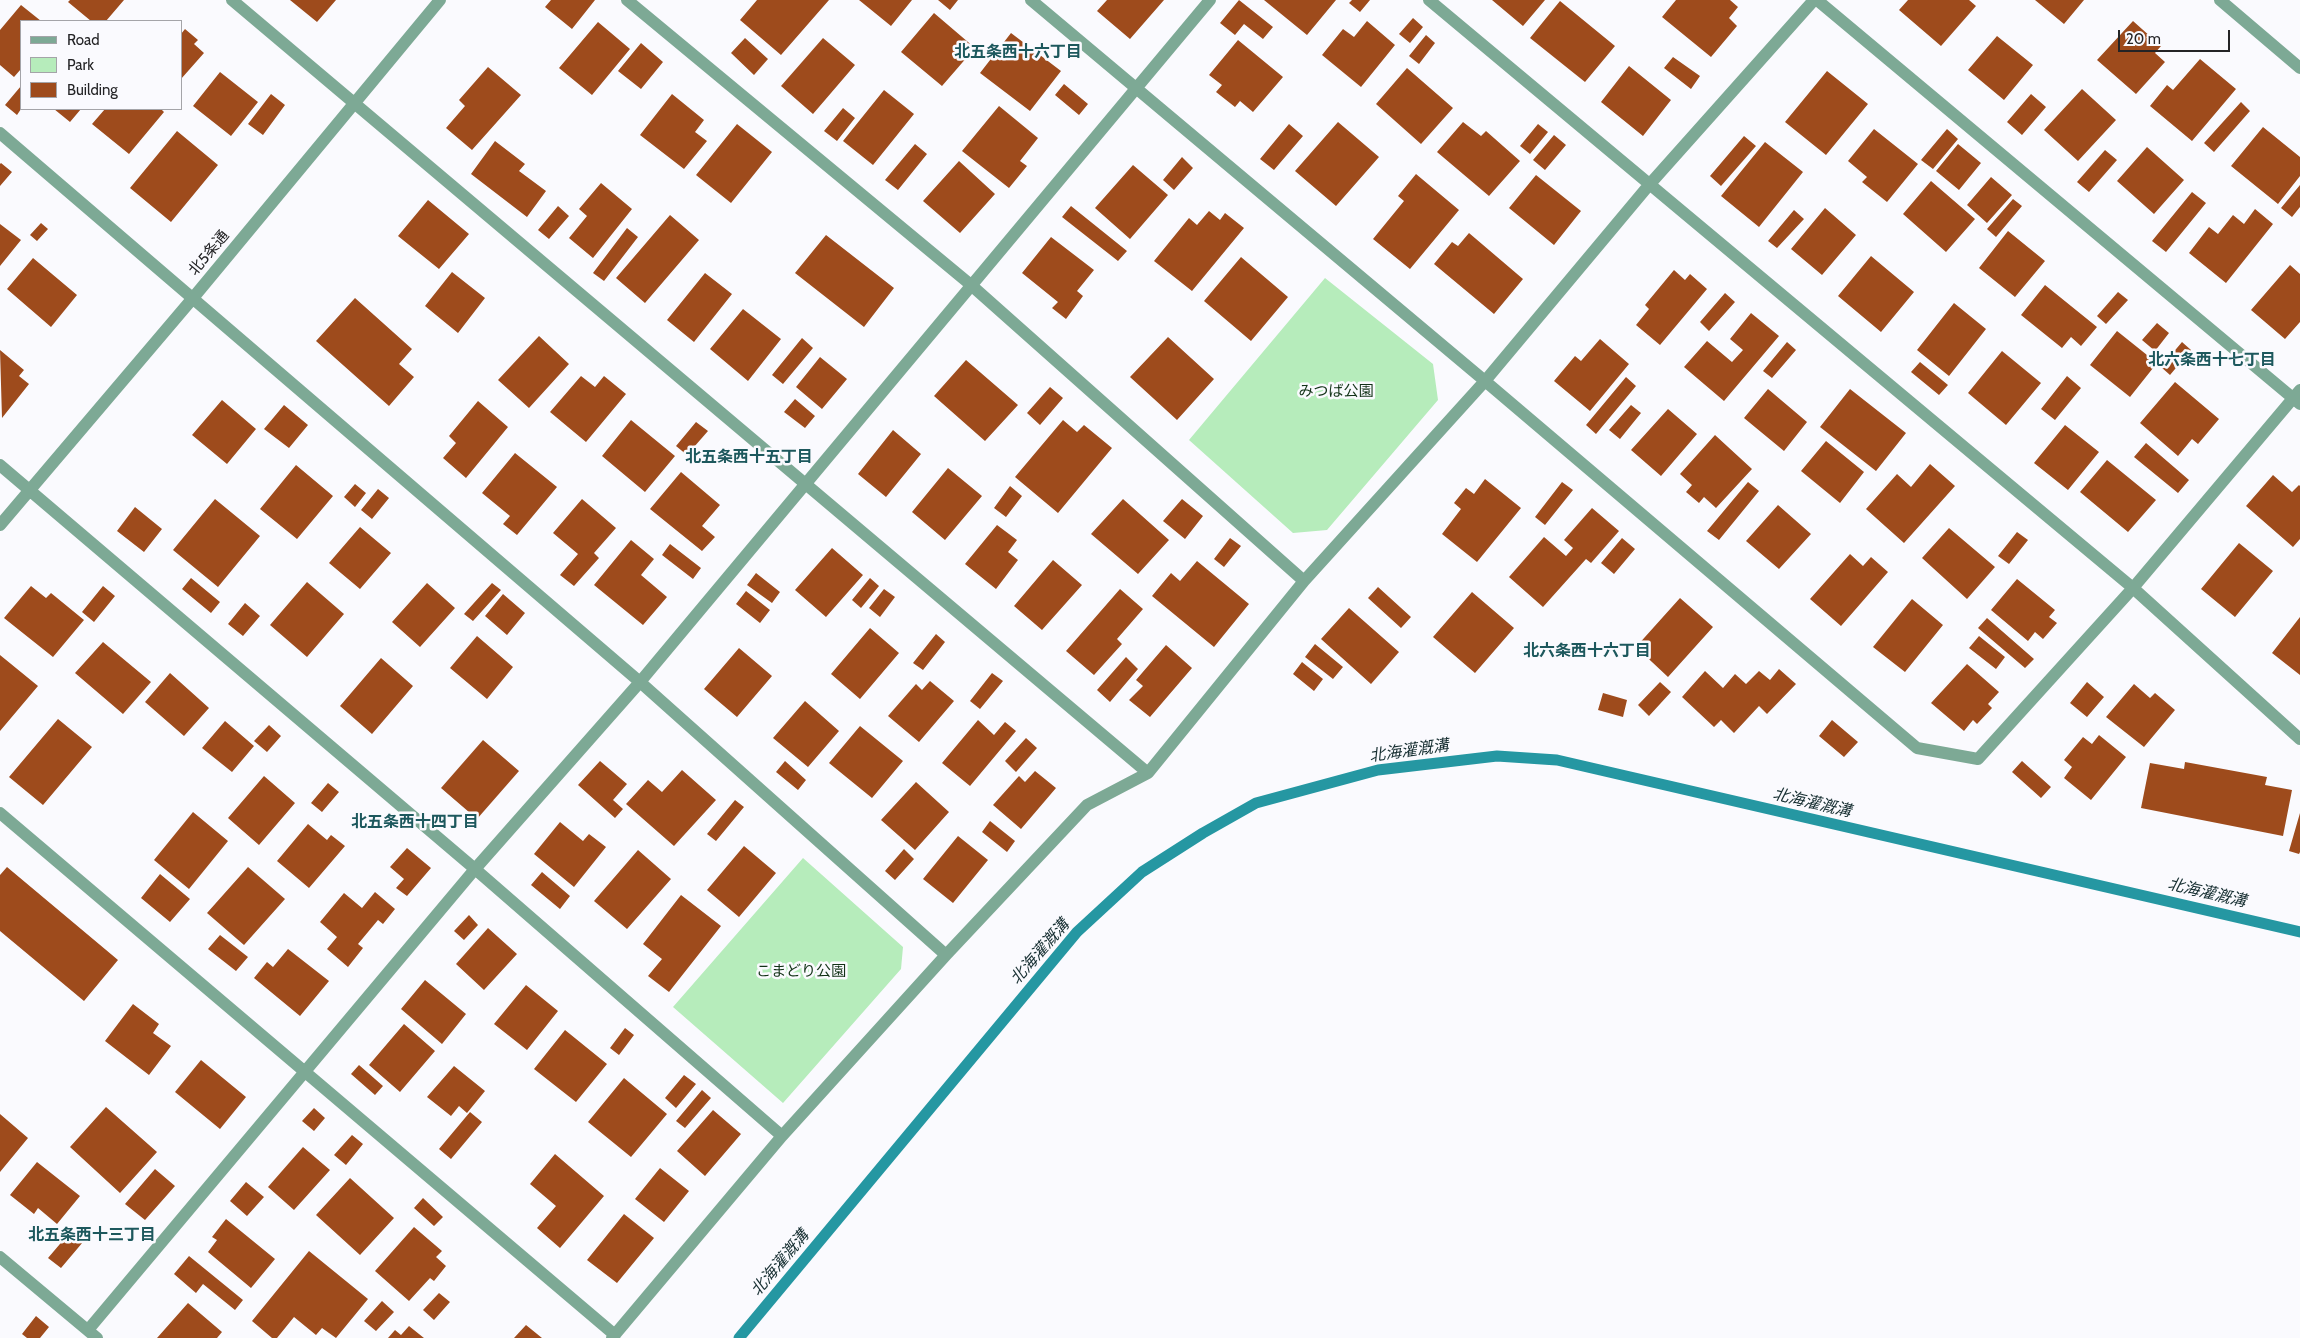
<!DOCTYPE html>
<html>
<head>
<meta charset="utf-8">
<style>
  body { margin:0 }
  #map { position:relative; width:2300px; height:1338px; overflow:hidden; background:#fafafe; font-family:Cabin,sans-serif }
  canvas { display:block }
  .legend { position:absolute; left:20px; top:20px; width:162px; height:90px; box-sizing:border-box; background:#fafafe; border:1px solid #a4a4a8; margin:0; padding:6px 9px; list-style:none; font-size:15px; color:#242426 }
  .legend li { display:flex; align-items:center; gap:10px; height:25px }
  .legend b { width:25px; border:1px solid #a4a4a8 }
  .scale { position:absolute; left:2118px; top:30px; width:112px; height:22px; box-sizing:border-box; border:2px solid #242426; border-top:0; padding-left:6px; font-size:15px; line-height:18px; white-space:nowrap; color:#242426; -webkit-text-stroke:4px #fafafe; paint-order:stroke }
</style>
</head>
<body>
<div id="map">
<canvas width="2300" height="1338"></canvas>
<ul class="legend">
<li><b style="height:6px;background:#7da995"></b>Road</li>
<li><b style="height:14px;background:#b6ecbb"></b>Park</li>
<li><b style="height:14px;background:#9e4b1c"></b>Building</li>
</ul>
<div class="scale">20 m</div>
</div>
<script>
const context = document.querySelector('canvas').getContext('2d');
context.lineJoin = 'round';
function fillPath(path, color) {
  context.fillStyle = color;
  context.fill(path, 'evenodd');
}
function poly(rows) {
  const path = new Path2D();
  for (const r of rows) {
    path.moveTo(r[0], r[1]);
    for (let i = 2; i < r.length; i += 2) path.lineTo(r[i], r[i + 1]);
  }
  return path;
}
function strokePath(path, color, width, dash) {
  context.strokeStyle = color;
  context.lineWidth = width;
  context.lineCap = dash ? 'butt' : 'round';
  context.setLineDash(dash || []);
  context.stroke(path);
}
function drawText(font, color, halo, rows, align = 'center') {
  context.font = font + ' Cabin,"Noto Sans JP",sans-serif';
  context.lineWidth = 5;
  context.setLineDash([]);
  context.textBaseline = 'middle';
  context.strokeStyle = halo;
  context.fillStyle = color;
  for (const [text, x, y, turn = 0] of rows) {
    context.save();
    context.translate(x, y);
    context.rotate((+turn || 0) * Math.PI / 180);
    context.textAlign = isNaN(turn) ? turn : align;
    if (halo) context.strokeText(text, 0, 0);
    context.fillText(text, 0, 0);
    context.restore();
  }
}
const green = poly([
  [1325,278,1433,364,1438,400,1327,530,1293,533,1189,440],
  [803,858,903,947,901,969,783,1103,673,1007]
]);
const stream = poly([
  [739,1338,1077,932,1142,872,1203,833,1256,803,1378,770,1497,756,1557,760,2300,932]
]);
const building = poly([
  [70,0,124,0,106,21,91,21,68,2],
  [290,0,336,0,317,22],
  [551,0,595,0,572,29,545,7],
  [757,0,829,0,781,55,740,20],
  [859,0,912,0,891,26],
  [938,0,958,0,950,10],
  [1107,0,1164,0,1130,39,1097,11],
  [1239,0,1273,27,1263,39,1244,24,1235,35,1220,23],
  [1264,0,1336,0,1307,35],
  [1352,0,1370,0,1360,12,1349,3],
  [1492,0,1545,0,1523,26],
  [1676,0,1730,0,1738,7,1729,18,1737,26,1711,57,1662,17],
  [1908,0,1969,0,1976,6,1941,46,1899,10],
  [2035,0,2084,0,2064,24],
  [1560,1,1615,46,1585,82,1530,38],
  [21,5,41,21,21,21,21,69,14,77,0,65,0,30],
  [934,13,975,48,942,86,901,52],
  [1413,18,1423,27,1410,43,1399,34],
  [1367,21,1395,45,1361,87,1322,55,1343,29,1354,37],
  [2133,21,2161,46,2155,53,2165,62,2136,94,2097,60],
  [598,22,630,49,592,95,559,68],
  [185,29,198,40,194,44,204,53,181,79,181,34],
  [1011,33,1061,71,1030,111,980,73],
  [1426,35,1435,43,1419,64,1409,56],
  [1997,36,2033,65,2004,100,1968,70],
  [745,38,768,59,754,75,731,53],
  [823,38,855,65,813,114,781,86],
  [1238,40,1283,77,1253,112,1240,101,1235,107,1216,92,1222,85,1209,75],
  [641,43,663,62,641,89,618,71],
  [1673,57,1700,76,1691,89,1664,68],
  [2200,59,2236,89,2192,141,2150,106,2167,85,2173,90],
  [1629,66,1671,100,1643,136,1601,102],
  [488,67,521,95,472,150,446,128,465,106,459,100],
  [1407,68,1453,108,1421,144,1376,104],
  [1827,71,1868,104,1826,155,1785,122],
  [220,72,258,102,231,136,193,106],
  [1064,84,1088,104,1079,115,1055,95],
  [21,86,21,109,17,115,5,105],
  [2082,89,2116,120,2078,161,2044,130],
  [884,90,914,114,873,165,843,141],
  [271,94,285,105,263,135,248,124],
  [672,94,704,120,695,132,707,141,684,169,640,135],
  [2031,94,2046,107,2022,135,2007,122],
  [2241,102,2250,111,2214,152,2204,143],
  [999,106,1038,138,1020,161,1027,166,1009,188,962,151],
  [843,108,855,118,837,141,824,131],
  [54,109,81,109,70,122],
  [105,109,161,109,164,112,129,154,92,124],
  [1338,122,1379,157,1336,206,1295,171],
  [1463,122,1481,136,1486,131,1520,161,1489,196,1437,152],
  [737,124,772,152,731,203,696,175],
  [1289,124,1303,136,1274,170,1260,159],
  [1538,124,1548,132,1530,154,1520,146],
  [2263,127,2300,157,2300,176,2278,204,2231,166],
  [1874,129,1918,164,1887,202,1862,182,1867,177,1848,161],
  [1947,129,1958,139,1933,169,1921,160],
  [177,131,218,165,171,222,130,188],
  [1554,135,1566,145,1545,170,1533,160],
  [1744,136,1756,146,1721,186,1710,176],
  [495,141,525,164,519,171,546,191,527,217,471,174],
  [1765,142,1803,172,1759,227,1721,196],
  [915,144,927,154,898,190,885,180],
  [1958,144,1981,163,1959,190,1936,171],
  [2147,147,2184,180,2154,214,2117,181],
  [2105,150,2117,160,2089,192,2077,182],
  [1182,157,1193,168,1174,190,1163,180],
  [959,161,995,194,960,233,923,201],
  [1,163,12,172,0,186,0,164],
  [1133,165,1168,195,1130,239,1095,208],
  [1416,174,1459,210,1410,269,1373,239,1404,201,1398,196],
  [1536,175,1581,211,1554,245,1509,208],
  [1991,177,2012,195,1987,223,1967,205],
  [1931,181,1975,219,1946,252,1903,214],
  [601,183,632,209,593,258,569,238,587,216,579,209],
  [2300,185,2300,207,2292,217,2281,208],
  [2192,192,2206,203,2166,252,2152,241],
  [2013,199,2022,206,1996,237,1987,229],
  [428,200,469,234,439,269,398,236],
  [558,206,569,216,549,239,538,230],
  [1071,206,1127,251,1118,261,1062,217],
  [1825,208,1856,235,1822,275,1791,249],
  [2255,209,2273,224,2226,283,2189,253,2209,227,2218,234,2233,215,2244,224],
  [1794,210,1804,219,1777,248,1768,241],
  [1209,211,1220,220,1225,213,1244,228,1192,291,1154,261,1189,218,1197,225],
  [670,215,699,240,645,303,616,278],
  [41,223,48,229,37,241,30,235],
  [0,224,21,240,0,266],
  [627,228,638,237,604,281,593,273],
  [2008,231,2045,261,2015,297,1979,268],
  [1469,233,1523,279,1494,314,1434,264,1452,242,1458,246],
  [826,235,894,288,864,327,795,273],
  [1051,237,1094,270,1077,291,1083,296,1066,319,1052,308,1058,302,1022,273],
  [1871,256,1914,292,1881,332,1838,296],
  [1241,257,1288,297,1251,341,1204,301],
  [33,258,77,295,51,327,7,289],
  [2290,265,2300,274,2300,322,2285,339,2251,310],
  [1674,270,1685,280,1690,274,1707,289,1660,345,1636,325,1649,309,1645,305],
  [452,272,485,298,458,333,425,306],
  [705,273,732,294,694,342,667,320],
  [2045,285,2097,327,2081,346,2071,337,2062,348,2021,315],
  [2118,292,2128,300,2106,324,2097,316],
  [1725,293,1735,302,1709,331,1700,322],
  [355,298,412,349,399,364,414,377,389,406,316,341],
  [1954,303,1986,329,1949,376,1917,350],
  [743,309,781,339,748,381,710,349],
  [1751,313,1779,336,1724,401,1684,367,1707,341,1732,362,1743,350,1730,339],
  [2157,323,2169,333,2155,351,2142,340],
  [2117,331,2157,363,2130,397,2090,365],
  [539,336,569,364,529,408,498,380],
  [1168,337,1214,379,1177,420,1130,377],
  [802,338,813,348,783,384,772,375],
  [1600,339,1629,364,1590,411,1554,381,1575,356,1581,361],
  [1787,342,1796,350,1772,378,1763,371],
  [2182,342,2191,350,2170,375,2161,367],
  [0,350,24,370,19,376,29,384,2,418],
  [2002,351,2041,383,2006,425,1968,393],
  [820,357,847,379,822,409,796,387],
  [966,360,1018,405,985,441,934,396],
  [1920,362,1948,385,1939,395,1911,372],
  [581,376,595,387,604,376,626,394,586,442,550,412],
  [2067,376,2081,388,2055,420,2041,409],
  [1626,377,1636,386,1596,434,1586,425],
  [2175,382,2219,419,2198,444,2192,439,2178,456,2140,423],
  [1050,387,1063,398,1040,425,1027,413],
  [1768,389,1807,422,1784,451,1744,418],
  [1850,389,1906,433,1876,471,1820,427],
  [795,399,815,416,805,428,784,412],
  [222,400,256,429,227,464,192,435],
  [478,401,508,427,466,478,443,458,456,443,449,436],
  [284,405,308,425,289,448,264,429],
  [1631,405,1641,413,1620,439,1609,430],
  [1668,409,1697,434,1661,476,1631,450],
  [631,420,675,456,645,492,602,456],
  [1063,420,1077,432,1084,425,1112,448,1058,513,1015,477],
  [696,422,708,431,687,455,676,446],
  [2065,425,2099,452,2068,490,2034,463],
  [893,430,921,454,886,497,858,474],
  [1715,435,1752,469,1716,508,1704,497,1699,503,1686,492,1692,485,1680,474],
  [1826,441,1864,472,1840,503,1801,471],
  [2146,443,2189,480,2178,493,2134,457],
  [515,453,557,487,517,535,503,524,510,516,482,493],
  [2107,460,2156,500,2128,532,2080,492],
  [1930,464,1955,486,1904,543,1866,509,1897,474,1911,487],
  [296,465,333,496,297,539,260,509],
  [948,468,982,496,945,540,912,512],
  [681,472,720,505,702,526,715,537,702,551,650,509],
  [2273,475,2292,492,2299,485,2300,486,2300,539,2293,547,2246,506],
  [1485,479,1521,508,1477,562,1442,534,1461,509,1454,503,1466,488,1474,494],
  [1562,482,1573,490,1545,525,1535,517],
  [1748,482,1759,491,1719,540,1707,531],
  [355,484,366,493,355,507,344,497],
  [1010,486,1022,496,1006,517,994,508],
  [378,489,389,498,372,519,361,510],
  [215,499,260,536,218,587,173,550],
  [582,499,616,528,594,553,599,558,574,586,560,575,578,554,553,533],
  [1123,499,1169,540,1138,574,1091,534],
  [1182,499,1203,516,1185,539,1163,521],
  [1778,505,1811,534,1779,569,1746,541],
  [135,507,162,529,144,552,117,531],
  [1592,508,1619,531,1591,563,1586,559,1543,607,1509,577,1544,537,1566,556,1573,548,1564,540],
  [997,525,1017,540,1008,552,1018,560,996,589,965,564],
  [360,527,391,553,360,589,329,563],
  [1949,528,1995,567,1967,599,1922,558],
  [2017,532,2028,540,2009,564,1998,556],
  [1230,538,1241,546,1224,567,1214,559],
  [1622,538,1635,549,1614,574,1601,563],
  [631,540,654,559,641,575,667,597,643,625,594,585],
  [2239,543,2273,571,2235,617,2201,589],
  [670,544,701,568,693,579,662,555],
  [832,548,863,575,826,617,795,590],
  [1850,554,1863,566,1871,557,1888,572,1841,626,1810,599],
  [1053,560,1082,585,1042,630,1014,606],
  [1197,561,1249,604,1214,647,1152,596,1171,573,1180,581],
  [756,573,780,592,772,603,747,585],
  [191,578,220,602,211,613,182,589],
  [870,578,879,586,861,608,852,600],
  [2017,579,2055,610,2049,617,2057,623,2043,639,2035,632,2028,641,1991,610],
  [307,582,344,614,307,657,270,625],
  [427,583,455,608,420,647,392,622],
  [492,583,501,590,473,621,464,614],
  [31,586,46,598,51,593,84,620,53,657,4,618],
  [103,586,115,596,94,622,82,612],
  [1378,587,1411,617,1401,628,1368,598],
  [884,589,895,597,880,617,869,608],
  [1120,589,1143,609,1117,639,1122,644,1094,675,1066,651],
  [746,591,770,610,760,623,736,604],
  [1472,592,1514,628,1475,673,1433,637],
  [503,594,525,613,507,635,485,616],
  [1680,598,1713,627,1668,677,1636,647],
  [1912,599,1943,625,1905,672,1873,647],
  [245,603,260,616,243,636,228,624],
  [1349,608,1399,652,1371,684,1321,639],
  [2300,617,2300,675,2272,653],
  [1987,618,2034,659,2025,668,1978,628],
  [870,628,899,653,860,699,831,674],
  [936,634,945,642,923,670,913,663],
  [477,636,513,667,487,699,450,668],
  [1979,636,2005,657,1996,669,1969,648],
  [103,642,151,682,123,714,75,673],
  [1315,644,1343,667,1333,679,1305,657],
  [1166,645,1192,668,1150,717,1129,700,1143,686,1136,680],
  [739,648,772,676,737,717,704,689],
  [0,655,38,686,0,731],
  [1126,657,1138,669,1110,702,1097,690],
  [381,658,413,686,372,734,340,706],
  [1302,662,1323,679,1314,691,1293,674],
  [1967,664,1999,692,1988,704,1992,708,1977,724,1973,720,1964,731,1931,703],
  [1779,669,1796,684,1767,714,1759,706,1734,733,1721,720,1714,727,1682,697,1705,671,1723,688,1735,674,1746,684,1759,671,1770,680],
  [170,673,209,708,184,736,145,702],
  [992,673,1003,681,980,709,970,701],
  [930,681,954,701,919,742,888,716,916,684,922,690],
  [1660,682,1671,692,1649,716,1638,705],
  [2087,682,2104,697,2087,717,2070,703],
  [2134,684,2150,698,2155,693,2175,710,2144,747,2106,717],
  [1603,693,1627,700,1623,717,1598,710],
  [805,701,839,731,808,767,773,738],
  [58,719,92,747,43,805,9,777],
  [978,720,994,735,1005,722,1016,731,970,786,942,763],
  [1832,720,1858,742,1844,757,1819,736],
  [225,721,254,746,232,772,202,748],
  [269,725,281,736,267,752,254,741],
  [860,726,903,761,872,798,829,763],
  [2099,735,2126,757,2091,800,2064,778,2072,767,2064,760,2083,737,2092,744],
  [1026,738,1037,748,1016,772,1005,761],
  [483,740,519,771,477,819,441,788],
  [600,761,627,784,613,800,623,809,615,818,578,785],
  [785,761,806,780,798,790,776,772],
  [2022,761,2051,787,2041,798,2012,772],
  [2185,762,2267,777,2265,785,2292,790,2283,836,2141,808,2150,763,2184,769],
  [682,770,716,800,674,846,626,804,648,780,662,792],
  [1035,771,1056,788,1021,829,993,805,1019,776,1025,782],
  [264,776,295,803,259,845,228,818],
  [916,782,949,812,915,850,881,820],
  [328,783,339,792,322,812,311,803],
  [735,800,744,807,716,841,707,834],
  [193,812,228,841,189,889,154,860],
  [2300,813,2300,852,2299,854,2289,851],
  [990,821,1015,841,1007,852,982,832],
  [560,822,583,841,589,834,606,847,574,887,534,854],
  [308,824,327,840,331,835,345,846,309,888,277,861],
  [958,836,988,860,953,903,923,879],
  [744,846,776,873,739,917,707,890],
  [407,848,431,868,407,896,396,888,404,879,390,867],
  [904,849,914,859,895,880,885,871],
  [638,850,671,879,627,929,594,901],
  [7,867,118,960,84,1001,0,931,0,875],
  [248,867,285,899,244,945,207,913],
  [542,872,570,896,560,909,531,885],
  [160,874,190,899,170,922,141,898],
  [375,892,395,909,383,924,378,920,358,944,363,948,348,967,327,949,337,937,320,922,344,893,362,908],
  [681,895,721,926,669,992,648,976,662,959,643,944],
  [469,915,478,925,464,940,454,931],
  [488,928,517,954,484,990,456,964],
  [220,935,248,957,236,971,208,949],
  [288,949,329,981,300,1016,254,978,267,962,273,967],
  [425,980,466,1014,442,1044,401,1009],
  [526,985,558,1011,527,1050,494,1024],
  [133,1004,159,1024,153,1033,171,1046,149,1075,105,1041],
  [404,1024,435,1051,400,1092,369,1065],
  [625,1028,634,1035,619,1055,610,1048],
  [565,1030,607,1064,576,1102,534,1069],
  [201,1060,246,1097,220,1129,175,1092],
  [359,1065,383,1086,375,1095,351,1074],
  [454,1066,485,1091,467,1113,459,1106,451,1116,427,1097],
  [684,1075,696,1084,676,1108,665,1098],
  [624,1078,667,1114,631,1157,588,1122],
  [702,1090,711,1098,685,1128,676,1121],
  [106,1107,157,1152,120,1193,70,1147],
  [314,1108,325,1118,314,1131,302,1121],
  [713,1110,741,1134,705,1176,677,1151],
  [470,1112,482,1122,451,1159,439,1149],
  [0,1114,28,1138,0,1172],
  [352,1135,363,1144,346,1165,334,1155],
  [303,1147,330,1170,294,1210,268,1187],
  [555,1154,604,1196,560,1248,537,1228,556,1206,530,1184],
  [37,1162,80,1196,57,1224,38,1208,34,1214,10,1195],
  [660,1168,689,1191,664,1222,635,1199],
  [155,1169,175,1186,145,1220,125,1204],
  [350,1178,394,1218,360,1255,316,1215],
  [246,1182,264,1197,247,1216,230,1201],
  [423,1198,443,1217,434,1226,414,1208],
  [624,1214,654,1238,617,1283,587,1260],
  [226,1219,275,1259,251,1288,208,1252,217,1240,212,1237],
  [414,1227,442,1251,436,1257,446,1266,434,1281,430,1278,409,1301,375,1271],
  [71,1231,83,1242,61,1268,48,1258],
  [309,1251,368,1299,336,1338,322,1328,316,1335,294,1317,277,1338,272,1338,252,1321],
  [189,1256,243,1300,235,1310,203,1284,196,1293,174,1274],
  [439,1293,450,1302,434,1320,423,1310],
  [382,1301,394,1312,376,1331,364,1321],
  [188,1303,222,1332,217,1338,157,1338],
  [36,1316,49,1327,40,1338,27,1338,22,1334],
  [526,1325,542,1338,514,1338],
  [409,1326,424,1338,388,1338,395,1330,401,1335]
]);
const minor = poly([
  [232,0,1148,773],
  [627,0,971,285,1304,581],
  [1031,0,1485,381,1917,748,1978,759,2133,588,2300,390],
  [1429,0,2133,588,2300,739],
  [1817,0,2300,404],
  [2220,0,2300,68],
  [0,133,640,682,946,955],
  [0,465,475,869,782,1136],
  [0,525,193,298,440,0],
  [0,813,615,1335],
  [0,1257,97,1338],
  [88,1330,475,869,640,682,1210,0],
  [612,1338,782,1136,946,955,1087,805,1148,773,1304,581,1485,381,1649,185,1814,0]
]);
const streetNames = [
  ["北5条通",209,253,-50]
];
const parkNames = [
  ["みつば公園",1336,392],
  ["こまどり公園",801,972]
];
const neighbourhoodNames = [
  ["北五条西十六丁目",1018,52],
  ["北六条西十七丁目",2212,360],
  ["北五条西十五丁目",749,457],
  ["北六条西十六丁目",1587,651],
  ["北五条西十四丁目",415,822],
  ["北五条西十三丁目",92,1235]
];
const waterNames = [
  ["北海灌漑溝",1409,751,-8],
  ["北海灌漑溝",1812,803,13],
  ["北海灌漑溝",2207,893,13],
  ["北海灌漑溝",1040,952,-49],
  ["北海灌漑溝",780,1263,-50]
];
fillPath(green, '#b6ecbb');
strokePath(stream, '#2597a2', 11);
fillPath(building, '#9e4b1c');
strokePath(minor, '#7da995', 12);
drawText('15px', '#242426', '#fafafe', streetNames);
drawText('15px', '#123217', '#fafafe', parkNames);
drawText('bold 16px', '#1d585d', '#fafafe', neighbourhoodNames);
drawText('italic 16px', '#172f32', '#fafafe', waterNames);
</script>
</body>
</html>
